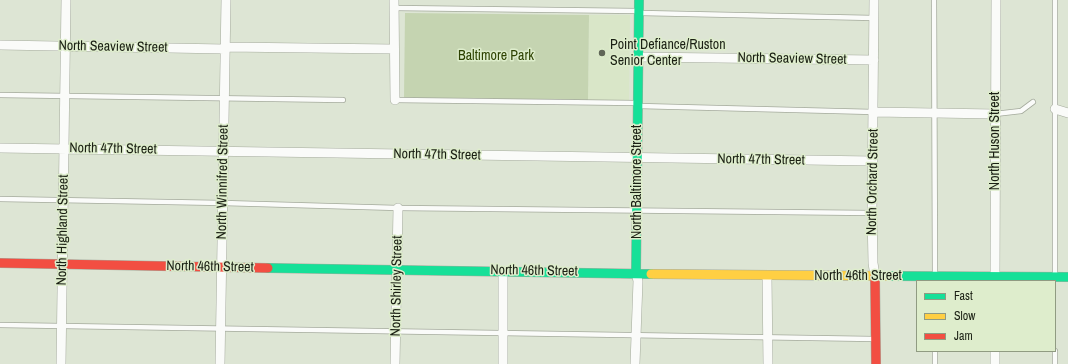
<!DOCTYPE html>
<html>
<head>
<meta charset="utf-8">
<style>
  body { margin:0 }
  #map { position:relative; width:1068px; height:364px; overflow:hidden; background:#dde5d4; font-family:"Archivo Narrow",sans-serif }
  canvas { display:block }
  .legend { position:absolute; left:916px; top:280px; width:140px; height:72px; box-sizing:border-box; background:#deedcc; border:1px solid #909b82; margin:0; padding:5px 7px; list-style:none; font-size:12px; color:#1b2014 }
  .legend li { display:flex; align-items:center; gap:8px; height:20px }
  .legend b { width:20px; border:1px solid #909b82 }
</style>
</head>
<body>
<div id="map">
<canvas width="1068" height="364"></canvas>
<ul class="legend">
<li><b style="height:5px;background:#16e098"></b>Fast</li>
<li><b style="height:5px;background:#ffcf43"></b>Slow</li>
<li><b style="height:5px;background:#f24e42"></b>Jam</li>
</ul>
</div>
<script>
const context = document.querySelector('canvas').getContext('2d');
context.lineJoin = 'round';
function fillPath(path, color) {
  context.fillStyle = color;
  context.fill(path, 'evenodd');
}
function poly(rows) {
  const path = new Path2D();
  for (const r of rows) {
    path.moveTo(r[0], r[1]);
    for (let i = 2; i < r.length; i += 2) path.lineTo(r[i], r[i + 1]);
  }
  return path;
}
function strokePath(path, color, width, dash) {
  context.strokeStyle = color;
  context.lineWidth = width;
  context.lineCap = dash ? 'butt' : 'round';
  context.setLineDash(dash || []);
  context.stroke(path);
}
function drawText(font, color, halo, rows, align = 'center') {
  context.font = font + ' "Archivo Narrow",sans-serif';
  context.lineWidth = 3;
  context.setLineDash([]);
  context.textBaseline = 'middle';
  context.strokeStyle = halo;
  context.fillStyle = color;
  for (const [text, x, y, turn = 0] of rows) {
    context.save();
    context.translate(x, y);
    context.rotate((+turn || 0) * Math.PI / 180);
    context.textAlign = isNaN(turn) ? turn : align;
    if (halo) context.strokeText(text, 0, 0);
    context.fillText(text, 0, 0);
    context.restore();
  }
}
const built = poly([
  [589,15,630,15,629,100,588,100]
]);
const green = poly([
  [405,13,589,15,588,100,404,98]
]);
const lane = poly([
  [934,0,935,275],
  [394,8,637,11],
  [641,13,874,18],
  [0,95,343,100],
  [395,100,636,103],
  [639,106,874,112],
  [995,114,1021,111,1033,102],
  [0,199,223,203,398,208,872,213],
  [1055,276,1055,0],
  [0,325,874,339],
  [935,351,935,364],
  [1055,351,1055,364]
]);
const street = poly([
  [394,0,395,100],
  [874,0,872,213,873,263,875,276],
  [0,45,225,49],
  [225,47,394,49],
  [638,57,874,60],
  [1055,109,1068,113],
  [874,112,995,114],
  [0,148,873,161],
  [767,276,768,364],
  [995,281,996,0],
  [61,364,66,0],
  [220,364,226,0],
  [395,364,398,208],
  [503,364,503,271],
  [635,364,638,281,636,273],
  [995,364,995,351]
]);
const fast = poly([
  [268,268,651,274],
  [636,273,639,0],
  [889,276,1068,277]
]);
const slow = poly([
  [651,274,889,276]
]);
const jam = poly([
  [0,263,268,268],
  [875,276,876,364]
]);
const markers = [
  [602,53,4,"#5f6557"]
];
const poiNames = [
  ["Point Defiance/Ruston",610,45],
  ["Senior Center",610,61]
];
const streetNames = [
  ["North Seaview Street",113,47,1],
  ["North Seaview Street",792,59,1],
  ["North Huson Street",995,141,-90],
  ["North 47th Street",113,149,1],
  ["North 47th Street",437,155,1],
  ["North 47th Street",761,160,1],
  ["North Winnifred Street",223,182,-89],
  ["North Baltimore Street",637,182,-90],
  ["North Orchard Street",873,182,-89],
  ["North Highland Street",63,230,-89],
  ["North 46th Street",210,267,1],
  ["North 46th Street",534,271,1],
  ["North 46th Street",858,276],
  ["North Shirley Street",397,286,-89]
];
const parkNames = [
  ["Baltimore Park",496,56]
];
fillPath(built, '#d9e6c8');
fillPath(green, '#c5d4b1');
strokePath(lane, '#a4aa9c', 6);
strokePath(street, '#a4aa9c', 10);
strokePath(fast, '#a4aa9c', 10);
strokePath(slow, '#a4aa9c', 10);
strokePath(jam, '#a4aa9c', 10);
strokePath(lane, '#fafbf9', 4.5);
strokePath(street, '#fafbf9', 9);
strokePath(fast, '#16e098', 9);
strokePath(slow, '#ffcf43', 9);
strokePath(jam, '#f24e42', 9);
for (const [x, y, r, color] of markers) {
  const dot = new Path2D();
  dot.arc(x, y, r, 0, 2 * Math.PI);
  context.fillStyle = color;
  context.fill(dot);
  strokePath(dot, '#deedcc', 1.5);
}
drawText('14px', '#1b2014', '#deedcc', poiNames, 'left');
drawText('14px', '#1b2014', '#deedcc', streetNames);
drawText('14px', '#2e4202', '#deedcc', parkNames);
</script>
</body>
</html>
